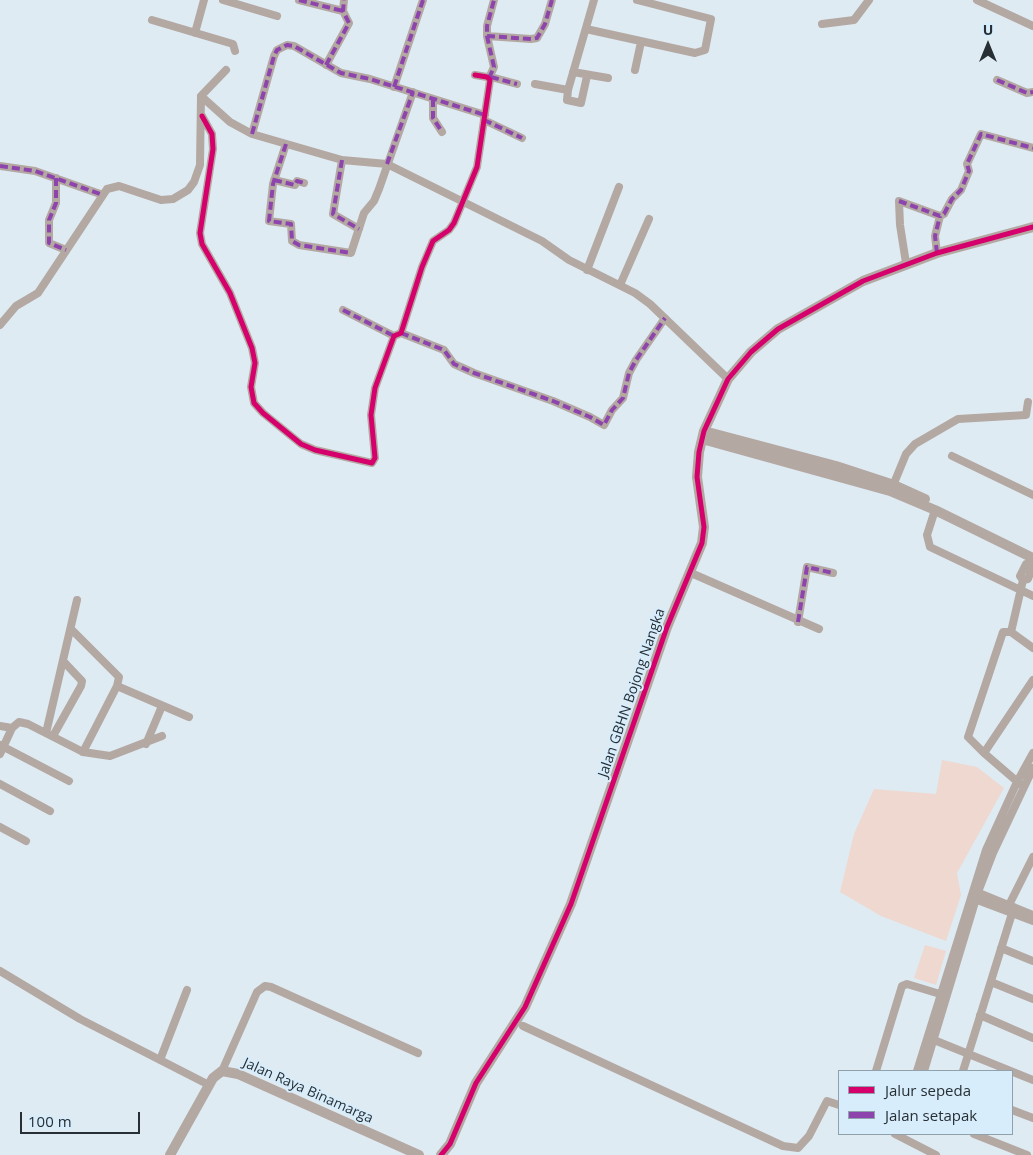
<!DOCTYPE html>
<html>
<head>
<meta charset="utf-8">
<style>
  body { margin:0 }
  #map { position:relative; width:1033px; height:1155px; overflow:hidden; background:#dfebf3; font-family:"Open Sans",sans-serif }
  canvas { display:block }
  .legend { position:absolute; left:838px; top:1070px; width:175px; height:65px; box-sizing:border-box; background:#d7edfb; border:1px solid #91a1ac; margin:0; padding:6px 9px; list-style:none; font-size:15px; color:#272f35 }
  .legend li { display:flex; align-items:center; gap:10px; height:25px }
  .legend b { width:25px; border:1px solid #91a1ac }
  .north { position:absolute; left:963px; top:20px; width:50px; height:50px; -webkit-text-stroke:4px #d7edfb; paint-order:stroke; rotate:0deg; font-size:14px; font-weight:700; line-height:20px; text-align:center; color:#272f35 }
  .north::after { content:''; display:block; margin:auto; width:18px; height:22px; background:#272f35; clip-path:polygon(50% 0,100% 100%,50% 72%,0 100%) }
  .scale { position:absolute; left:20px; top:1112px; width:120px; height:22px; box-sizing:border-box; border:2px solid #272f35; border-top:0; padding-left:6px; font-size:15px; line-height:18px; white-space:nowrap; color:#272f35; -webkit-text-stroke:4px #d7edfb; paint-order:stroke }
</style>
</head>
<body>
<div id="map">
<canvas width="1033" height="1155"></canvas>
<ul class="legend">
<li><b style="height:6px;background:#d6006c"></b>Jalur sepeda</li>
<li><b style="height:6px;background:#8e44ad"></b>Jalan setapak</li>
</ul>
<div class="north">U</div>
<div class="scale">100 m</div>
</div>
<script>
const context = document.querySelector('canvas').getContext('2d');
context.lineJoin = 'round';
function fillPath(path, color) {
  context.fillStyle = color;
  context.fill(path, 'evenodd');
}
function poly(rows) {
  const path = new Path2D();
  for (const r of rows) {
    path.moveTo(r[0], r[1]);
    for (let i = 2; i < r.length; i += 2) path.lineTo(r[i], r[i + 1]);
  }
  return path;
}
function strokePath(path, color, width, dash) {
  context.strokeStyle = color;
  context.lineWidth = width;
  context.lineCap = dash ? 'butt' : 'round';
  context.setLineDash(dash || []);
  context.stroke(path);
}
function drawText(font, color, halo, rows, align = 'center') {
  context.font = font + ' "Open Sans",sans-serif';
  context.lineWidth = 4;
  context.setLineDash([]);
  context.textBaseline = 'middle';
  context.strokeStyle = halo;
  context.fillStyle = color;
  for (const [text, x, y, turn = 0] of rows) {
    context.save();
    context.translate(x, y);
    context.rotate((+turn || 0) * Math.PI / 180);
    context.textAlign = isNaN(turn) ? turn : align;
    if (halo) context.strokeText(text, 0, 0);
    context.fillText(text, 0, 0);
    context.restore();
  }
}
const green = poly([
  [942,760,977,767,1004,788,957,873,961,895,946,941,881,916,840,892,854,834,874,789,936,794],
  [925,945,946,951,936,985,914,978]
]);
const minor = poly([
  [223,0,277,16],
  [299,0,343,11],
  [977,0,1033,26],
  [152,20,233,44,235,51],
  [822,24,854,20,869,0],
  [586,29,695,53,705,50,711,19,637,0],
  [195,33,204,0],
  [487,36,531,39,537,38,545,24,552,0],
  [326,65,349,23,343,11,344,0],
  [635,70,641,42],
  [573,72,608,78],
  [491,77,517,84],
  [489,78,494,67,487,36,487,26,494,0],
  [997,80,1027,93,1033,92],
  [535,84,568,90,594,0],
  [394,87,423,0],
  [568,90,567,100,581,103,587,76],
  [201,96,230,122,252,134,342,160,387,164,542,241,569,260,635,293,650,304,728,379],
  [433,99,433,118,442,132],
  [202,116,212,134,213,149,200,233,202,244,230,293,252,348,255,363,251,387,254,403,263,413,301,444,315,450,372,463,375,458,371,415,375,388,394,336,401,333,422,267,433,241,449,230,454,223,477,167,490,80,487,77,475,75],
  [484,120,522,138],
  [252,134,274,56,277,50,287,45,294,46,341,73,370,79,485,115],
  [286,144,273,184,269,221,291,224,292,241,299,245,351,253,364,213,374,201,379,189,413,92],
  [342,160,333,214,359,229],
  [0,166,35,171,103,195],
  [56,178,56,203,49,220,49,243,66,250],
  [274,180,295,185,297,181,304,183],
  [937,253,935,236,940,216],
  [906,263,900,225,899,201,940,216,944,214,952,199,961,190,969,171,967,164,981,134,1033,148],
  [587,270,619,187],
  [620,285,649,219],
  [343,310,394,336],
  [0,325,16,306,38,293,107,189,119,186,161,200,173,199,188,190,194,182,200,165,201,96,226,70],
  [401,333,444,350,454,364,474,373,553,401,590,417,604,425,612,410,623,398,629,373,636,360,665,318],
  [952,456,1033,495],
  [892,488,906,454,915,444,958,419,1026,415,1028,402],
  [935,510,927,535,930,547,1033,596],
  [1033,559,1030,564,1026,564,1020,576,1023,580,1011,632,1033,648],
  [691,573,819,629],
  [1023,580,1028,579,1032,568,1030,564],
  [798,622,807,567,833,573],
  [117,686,189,717],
  [0,726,12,728],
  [46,733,77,600],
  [53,736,81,686,82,681,64,662],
  [146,744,162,706],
  [0,745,69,781],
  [83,752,110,756,162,736],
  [984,753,968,737,1003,632,1011,632],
  [0,754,12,728,19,722,28,724,83,752,117,686,119,677,71,629],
  [0,784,50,811],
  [1020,784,984,753,1033,680],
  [0,827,26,841],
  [974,891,1033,915],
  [972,898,1033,921],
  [1009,905,1033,857],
  [1001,948,1033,961],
  [0,971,80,1019,209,1085],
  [991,982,1033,999],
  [980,1015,1033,1038],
  [523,1026,783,1146,798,1148,809,1136,827,1101,839,1105],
  [929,1038,1033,1080],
  [160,1060,187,990],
  [222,1071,257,992,265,986,271,987,418,1053],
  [876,1071,902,986,907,984,940,994],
  [917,1071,986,850,1017,782,1033,753],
  [924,1071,978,892,993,853,1033,768],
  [963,1071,1014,907],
  [1012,1110,1033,1118],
  [895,1134,936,1155],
  [974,1134,1027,1155]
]);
const tertiary = poly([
  [704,431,836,466,894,485,925,499],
  [702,439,890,491,935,510,1033,558],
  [170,1155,213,1078,222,1071,238,1074,419,1155],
  [441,1155,450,1144,476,1083,525,1007,571,904,667,627,702,543,704,527,697,477,699,452,704,431,728,379,751,352,778,329,863,281,937,253,1033,227]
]);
const quiet = poly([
  [299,0,343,11],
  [487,36,531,39,537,38,545,24,552,0],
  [326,65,349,23,343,11,344,0],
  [491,77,517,84],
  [489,78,494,67,487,36,487,26,494,0],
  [997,80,1027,93,1033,92],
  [394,87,423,0],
  [433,99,433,118,442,132],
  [484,120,522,138],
  [252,134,274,56,277,50,287,45,294,46,341,73,370,79,485,115],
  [286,144,273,184,269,221,291,224,292,241,299,245,351,253],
  [342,160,333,214,359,229],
  [387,164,413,92],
  [0,166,35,171,103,195],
  [56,178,56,203,49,220,49,243,66,250],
  [274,180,295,185,297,181,304,183],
  [899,201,940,216,944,214,952,199,961,190,969,171,967,164,981,134,1033,148],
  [937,253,935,236,940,216],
  [343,310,394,336],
  [401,333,444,350,454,364,474,373,553,401,590,417,604,425,612,410,623,398,629,373,636,360,665,318],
  [798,622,807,567,833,573]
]);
const cycleway = poly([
  [202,116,212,134,213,149,200,233,202,244,230,293,252,348,255,363,251,387,254,403,263,413,301,444,315,450,372,463,375,458,371,415,375,388,394,336,401,333,422,267,433,241,449,230,454,223,477,167,490,80,487,77,475,75],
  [441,1155,450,1144,476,1083,525,1007,571,904,667,627,702,543,704,527,697,477,699,452,704,431,728,379,751,352,778,329,863,281,937,253,1033,227]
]);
const streetNames = [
  ["Jalan GBHN Bojong Nangka",632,693,-71],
  ["Jalan Raya Binamarga",308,1091,24]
];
fillPath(green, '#eed8cf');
strokePath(minor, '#b4a8a3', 8);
strokePath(tertiary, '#b4a8a3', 10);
strokePath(quiet, '#8e44ad', 4, [8, 4]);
strokePath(cycleway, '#d6006c', 5);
drawText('14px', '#272f35', '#d7edfb', streetNames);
</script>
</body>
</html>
